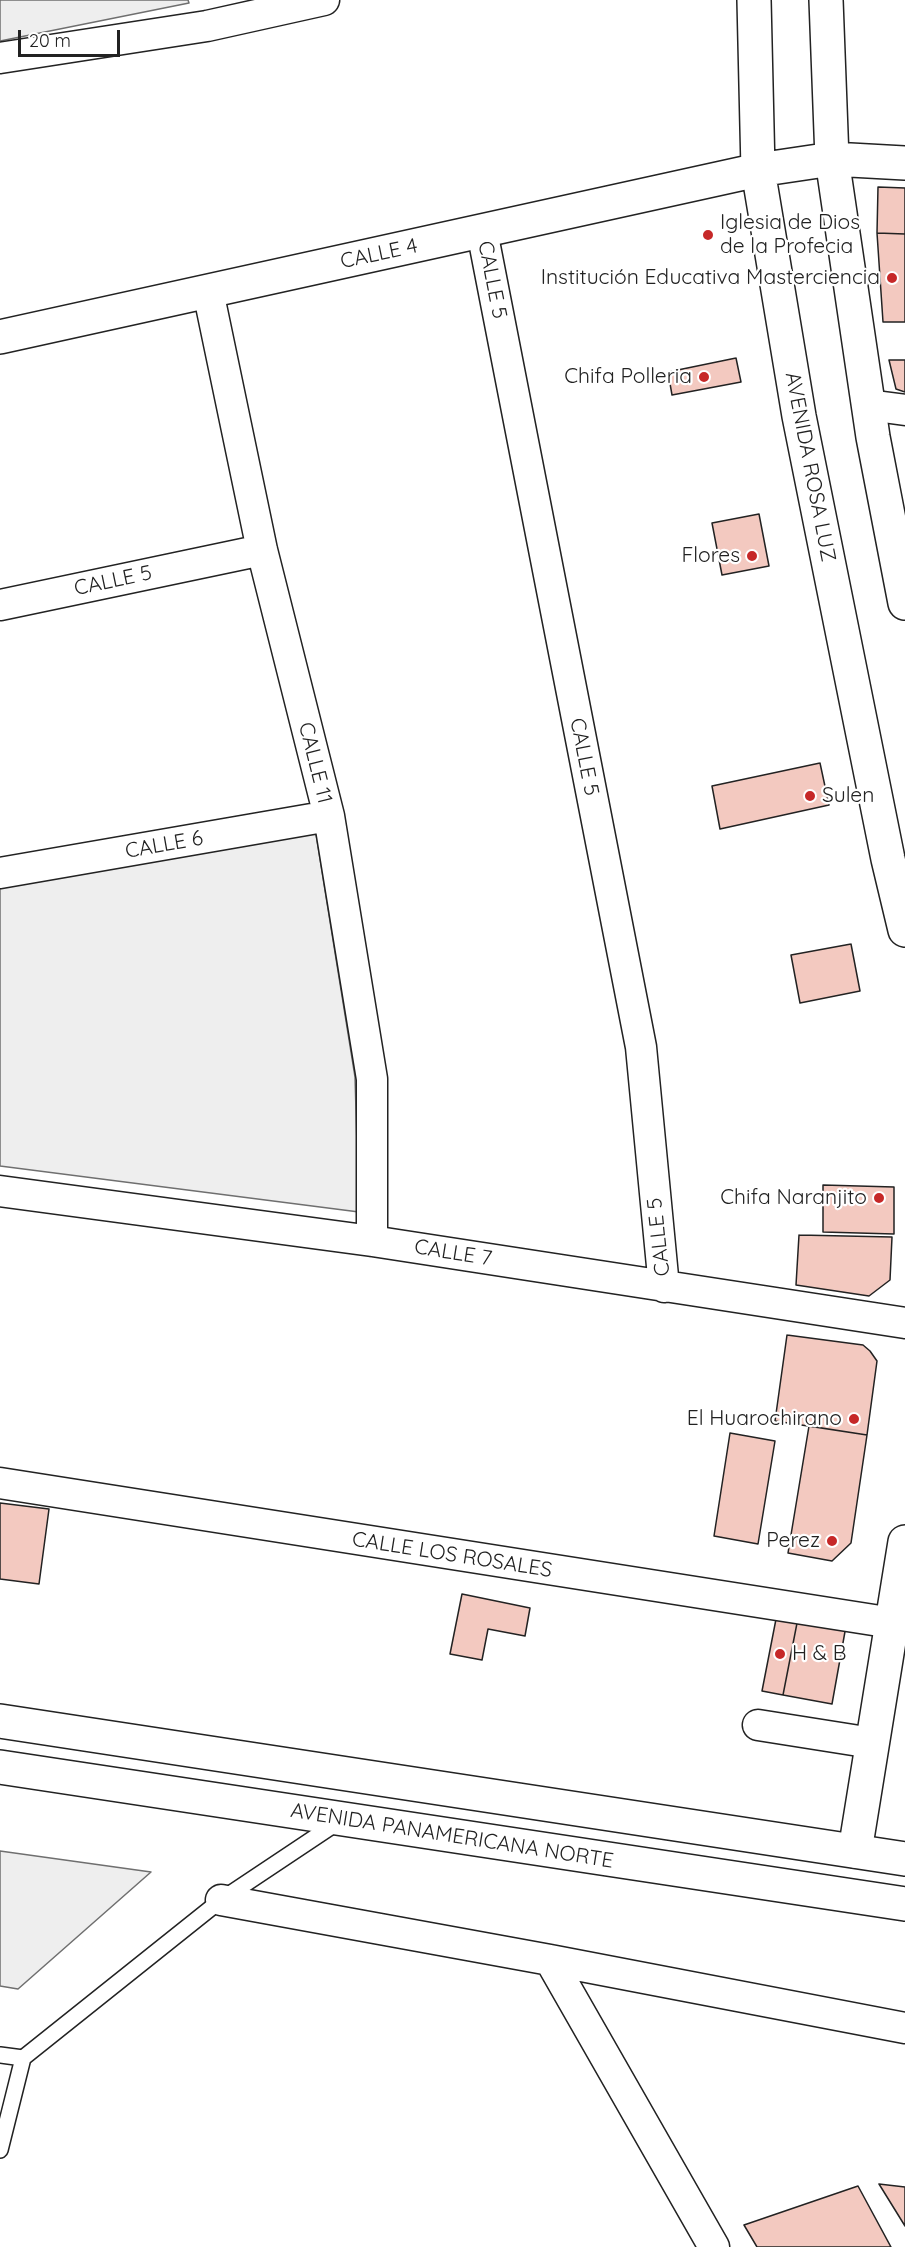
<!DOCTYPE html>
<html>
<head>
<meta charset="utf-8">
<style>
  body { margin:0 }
  #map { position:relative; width:905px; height:2247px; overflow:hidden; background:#fff; font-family:Quicksand,sans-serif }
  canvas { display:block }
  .scale { position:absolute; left:18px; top:30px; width:102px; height:27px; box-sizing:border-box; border:3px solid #222; border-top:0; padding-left:8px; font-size:18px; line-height:21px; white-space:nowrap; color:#222; -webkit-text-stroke:4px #fff; paint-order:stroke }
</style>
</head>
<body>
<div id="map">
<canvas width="905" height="2247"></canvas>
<div class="scale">20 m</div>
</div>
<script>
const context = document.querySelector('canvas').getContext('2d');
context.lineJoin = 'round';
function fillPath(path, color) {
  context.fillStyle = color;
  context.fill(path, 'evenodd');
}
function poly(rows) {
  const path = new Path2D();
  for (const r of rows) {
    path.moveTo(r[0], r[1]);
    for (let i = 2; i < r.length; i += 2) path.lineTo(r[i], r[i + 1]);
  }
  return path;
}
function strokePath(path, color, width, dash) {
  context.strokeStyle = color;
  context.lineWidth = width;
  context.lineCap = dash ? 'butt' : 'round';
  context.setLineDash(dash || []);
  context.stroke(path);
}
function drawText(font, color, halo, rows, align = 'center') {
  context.font = font + ' Quicksand,sans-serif';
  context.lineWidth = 4.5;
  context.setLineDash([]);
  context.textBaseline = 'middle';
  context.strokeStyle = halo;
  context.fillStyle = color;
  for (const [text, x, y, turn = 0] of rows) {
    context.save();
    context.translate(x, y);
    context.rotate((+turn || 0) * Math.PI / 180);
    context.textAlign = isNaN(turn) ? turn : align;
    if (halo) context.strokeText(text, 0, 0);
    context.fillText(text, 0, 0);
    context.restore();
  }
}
const green = poly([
  [0,0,188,0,189,3,0,41,0,0],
  [315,828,355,1077,359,1212,0,1166,0,885,315,828],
  [0,1851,151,1872,18,1989,0,1986,0,1851]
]);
const building = poly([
  [878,187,905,188,905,234,877,233,878,187],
  [877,233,905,234,905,322,883,322,877,233],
  [736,358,741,382,672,395,668,372,736,358],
  [889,360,905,360,905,392,896,389,889,360],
  [759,514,769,566,722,575,712,523,759,514],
  [820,763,829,805,720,829,712,786,820,763],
  [851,944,860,991,800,1003,791,955,851,944],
  [823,1185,894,1187,894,1234,823,1232,823,1185],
  [799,1235,892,1237,890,1280,869,1296,796,1285,799,1235],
  [787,1335,863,1345,870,1351,877,1361,867,1435,775,1421,787,1335],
  [809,1426,867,1435,851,1543,832,1561,788,1553,809,1426],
  [730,1433,775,1441,758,1544,714,1536,730,1433],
  [0,1503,49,1509,39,1584,0,1579,0,1503],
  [462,1594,530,1608,525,1636,488,1629,482,1660,450,1654,462,1594],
  [777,1614,798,1618,783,1695,762,1691,777,1614],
  [798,1618,846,1626,832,1704,783,1695,798,1618],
  [879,2184,905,2187,905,2226,879,2184],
  [858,2186,891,2247,757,2247,744,2225,858,2186]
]);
const service = poly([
  [0,2055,23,2058,221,1900,338,1822],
  [0,2150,23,2058]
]);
const minor = poly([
  [0,58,207,26,324,0],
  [482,231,641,1047,664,1287],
  [208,291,262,550,329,816,372,1079,372,1241],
  [868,405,905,410],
  [0,605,262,550],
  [0,873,329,816],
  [0,1191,372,1241,905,1323],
  [0,1483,905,1625],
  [758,1725,872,1743],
  [221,1900,550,1960,905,2028],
  [550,1960,714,2247]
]);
const tertiary = poly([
  [754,0,758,170,799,416,888,859,905,930],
  [826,0,832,159,873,437,905,603],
  [0,337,758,170,832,159,905,163],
  [855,1851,905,1542]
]);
const trunk = poly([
  [0,1721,905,1859],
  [0,1767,905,1904]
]);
const markers = [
  [708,235,6,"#c62828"],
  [892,278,6,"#c62828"],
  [704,377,6,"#c62828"],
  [752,556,6,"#c62828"],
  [810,796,6,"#c62828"],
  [879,1198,6,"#c62828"],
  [854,1419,6,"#c62828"],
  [832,1541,6,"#c62828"],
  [780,1654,6,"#c62828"]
];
const poiNames = [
  ["Iglesia de Dios",720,223,"left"],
  ["de la Profecia",720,247,"left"],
  ["Institución Educativa Masterciencia",880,278],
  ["Chifa Polleria",692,377],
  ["Flores",740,556],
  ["Sulen",822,796,"left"],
  ["Chifa Naranjito",867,1198],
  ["El Huarochirano",842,1419],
  ["Perez",820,1541],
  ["H & B",792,1654,"left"]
];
const streetNames = [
  ["CALLE 4",379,254,-12],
  ["CALLE 5",492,280,79],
  ["AVENIDA ROSA LUZ",810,467,79],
  ["CALLE 5",113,581,-12],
  ["CALLE 5",584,757,79],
  ["CALLE 11",315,763,76],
  ["CALLE 6",164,845,-10],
  ["CALLE 5",659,1237,-96],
  ["CALLE 7",453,1253,9],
  ["CALLE LOS ROSALES",452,1555,9],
  ["AVENIDA PANAMERICANA NORTE",452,1836,9]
];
fillPath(green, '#eee');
strokePath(green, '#6f6f6f', 1.5);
fillPath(building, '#f3c9c0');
strokePath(building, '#222', 1.5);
strokePath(service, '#222', 18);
strokePath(minor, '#222', 33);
strokePath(tertiary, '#222', 36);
strokePath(trunk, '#222', 36);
strokePath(service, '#fff', 15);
strokePath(minor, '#fff', 30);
strokePath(tertiary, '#fff', 33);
strokePath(trunk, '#fff', 33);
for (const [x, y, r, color] of markers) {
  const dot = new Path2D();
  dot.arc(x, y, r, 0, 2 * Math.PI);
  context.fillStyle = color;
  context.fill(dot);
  strokePath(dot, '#fff', 2);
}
drawText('21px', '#222', '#fff', poiNames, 'right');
drawText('21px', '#222', '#fff', streetNames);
</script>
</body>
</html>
